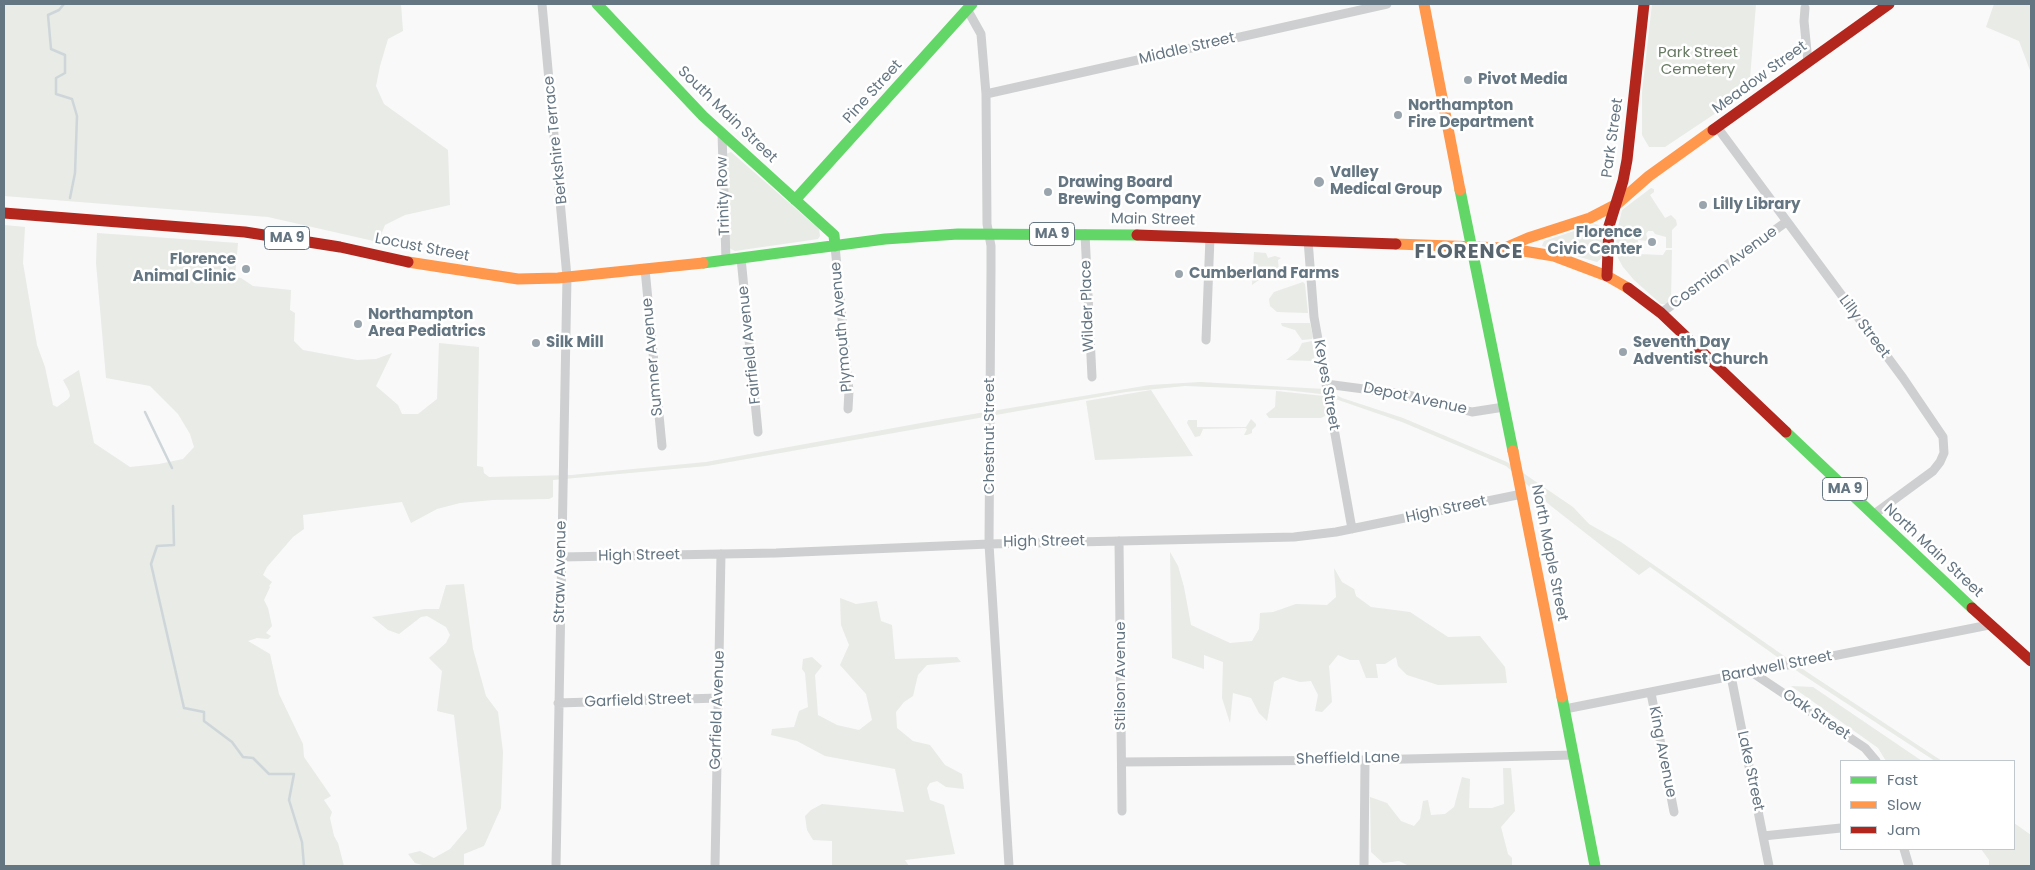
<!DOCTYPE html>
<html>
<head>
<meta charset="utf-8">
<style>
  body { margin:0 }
  #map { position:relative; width:2035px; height:870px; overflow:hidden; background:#f9f9f9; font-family:Poppins,sans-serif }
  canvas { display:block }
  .frame { position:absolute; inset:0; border:5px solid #657683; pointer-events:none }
  .legend { position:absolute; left:1840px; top:760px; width:175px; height:90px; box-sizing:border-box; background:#fff; border:1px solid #c1c8cd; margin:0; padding:6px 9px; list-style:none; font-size:15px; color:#657683 }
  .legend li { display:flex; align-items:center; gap:10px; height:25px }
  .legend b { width:25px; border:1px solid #c1c8cd }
</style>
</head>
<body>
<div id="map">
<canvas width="2035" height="870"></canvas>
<div class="frame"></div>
<ul class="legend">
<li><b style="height:6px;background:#63d668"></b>Fast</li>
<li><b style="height:6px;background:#ff974d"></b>Slow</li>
<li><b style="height:6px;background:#b3261e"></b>Jam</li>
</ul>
</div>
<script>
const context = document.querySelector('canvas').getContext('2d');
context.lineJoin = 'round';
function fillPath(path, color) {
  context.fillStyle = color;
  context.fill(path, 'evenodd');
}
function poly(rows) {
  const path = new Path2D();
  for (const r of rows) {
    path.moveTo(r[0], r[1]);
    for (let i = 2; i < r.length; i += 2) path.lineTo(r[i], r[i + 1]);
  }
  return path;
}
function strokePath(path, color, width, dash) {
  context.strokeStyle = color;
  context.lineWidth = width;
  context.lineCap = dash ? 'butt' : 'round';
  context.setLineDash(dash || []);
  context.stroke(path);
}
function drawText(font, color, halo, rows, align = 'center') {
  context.font = font + ' Poppins,sans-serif';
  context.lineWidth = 5;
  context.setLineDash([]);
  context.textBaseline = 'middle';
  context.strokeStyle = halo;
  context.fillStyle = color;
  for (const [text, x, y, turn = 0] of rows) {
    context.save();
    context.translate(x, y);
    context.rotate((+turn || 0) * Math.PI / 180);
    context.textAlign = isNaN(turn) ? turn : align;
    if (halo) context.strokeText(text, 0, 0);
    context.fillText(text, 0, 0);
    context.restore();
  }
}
const green = poly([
  [4,4,401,4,403,31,388,39,380,66,376,86,384,104,448,150,450,205,405,215,385,225,378,242,268,217,4,196],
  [1652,4,1756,4,1749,91,1665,147,1649,147,1642,135,1642,92],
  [1994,4,2031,4,2031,73,2019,41,1986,27],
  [731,152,819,229,820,236,818,239,735,251,731,249,729,247,726,154],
  [1651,188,1654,189,1654,192,1650,195,1665,218,1671,215,1676,220,1677,225,1672,230,1672,248,1666,248,1666,237,1655,234,1653,231,1648,231,1646,234,1648,241,1638,240,1638,244,1635,245,1616,245,1618,227,1622,210],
  [1595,224,1602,226,1603,229,1603,257,1597,262,1542,246,1544,241],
  [4,225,25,227,23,263,37,345,45,367,53,405,57,407,68,399,70,396,69,391,63,380,79,370,94,443,130,467,159,464,183,459,194,447,190,434,178,414,150,386,106,378,96,263,97,233,238,243,235,277,241,278,253,286,291,290,290,310,295,313,294,341,303,350,357,360,376,359,392,353,376,386,398,405,402,414,418,414,437,399,439,343,479,347,477,466,483,467,484,473,489,477,571,475,706,462,943,419,1150,385,1200,382,1324,389,1342,398,1403,418,1507,462,1573,507,1589,524,1621,542,1807,672,1942,761,1935,761,1800,673,1650,567,1639,575,1551,506,1506,466,1402,422,1321,394,1285,390,1185,386,1126,392,707,466,553,480,553,497,549,499,493,500,460,503,437,509,411,523,402,502,303,515,304,529,293,537,267,567,263,575,272,582,269,586,270,587,264,600,268,608,272,626,266,633,271,636,268,639,257,638,248,641,270,654,279,694,303,744,304,757,331,796,324,800,332,812,330,818,334,836,338,843,344,866,4,866],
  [1635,248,1638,250,1638,254,1663,255,1666,250,1672,250,1671,300,1667,304,1661,304,1634,280,1623,267,1618,258,1616,249],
  [1254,252,1266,253,1268,258,1275,256,1281,258,1278,260,1279,271,1267,274,1252,285],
  [1303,282,1305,284,1308,313,1277,312,1270,306,1269,299,1274,292],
  [1281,323,1310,323,1313,337,1312,339,1302,340,1295,330,1282,326],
  [1312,341,1315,363,1313,364,1313,361,1286,360,1298,351,1302,343],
  [1151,390,1193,456,1095,460,1086,401],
  [1276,391,1324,396,1327,411,1325,416,1321,418,1269,418,1266,414,1275,407],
  [1251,419,1256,424,1256,426,1252,430,1252,433,1247,435,1244,435,1247,429,1245,428,1203,429,1200,436,1195,437,1187,423,1188,420,1197,420,1197,427,1246,427],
  [1170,552,1178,566,1184,587,1191,625,1230,643,1252,641,1259,629,1260,613,1273,612,1296,604,1327,605,1336,597,1334,568,1342,582,1354,589,1356,596,1371,607,1410,612,1448,637,1480,636,1505,667,1507,683,1438,685,1407,675,1398,666,1396,657,1385,664,1376,664,1378,678,1366,678,1359,660,1350,660,1338,655,1329,666,1332,702,1322,712,1315,711,1318,695,1311,681,1300,682,1283,677,1274,682,1267,721,1259,713,1251,698,1233,693,1230,723,1222,698,1223,662,1204,655,1204,669,1172,658],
  [464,584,473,649,486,696,498,712,503,752,501,808,484,846,464,854,464,866,426,866,415,863,408,854,420,851,434,858,450,849,467,829,454,715,437,711,442,671,429,658,446,643,450,635,446,627,427,616,421,617,399,634,388,630,372,617,425,609,439,609,446,585],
  [840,598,856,604,877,601,881,621,892,625,895,659,957,657,961,662,927,665,918,675,913,696,904,702,896,712,897,728,913,741,930,745,945,765,962,774,964,789,946,787,937,781,930,783,927,788,930,800,944,805,955,854,905,860,909,866,832,866,832,841,813,840,807,830,805,816,811,810,822,804,904,812,895,769,825,756,797,741,771,735,772,729,794,727,799,711,808,707,805,673,802,669,803,659,812,657,822,666,815,675,818,715,837,725,859,730,872,720,866,694,840,665,849,645,841,625],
  [1791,686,1813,687,1922,761,1886,761,1878,748],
  [1503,768,1511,768,1515,811,1501,827,1508,854,1512,858,1512,866,1409,866,1399,861,1383,863,1371,852,1370,797,1387,803,1401,821,1414,826,1420,819,1423,801,1428,800,1431,815,1445,814,1454,807,1462,777,1470,779,1469,808,1492,808,1504,804],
  [2014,823,2031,835,2031,866,1989,866,1989,860,1981,849,2014,849]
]);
const stream = poly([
  [64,4,59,10,48,15,51,49,65,55,65,73,56,78,56,94,72,99,77,116,75,173,70,198],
  [145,412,172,468],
  [173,506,174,545,157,546,151,564,184,708,204,712,204,721,232,742,243,757,253,758,269,774,294,774,289,800,302,842,304,866]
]);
const street = poly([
  [542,4,567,277,556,866],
  [1805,8,1804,21,1808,62],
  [967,9,981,34,986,94,987,224,991,246,991,269,989,544,1009,866],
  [986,94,1387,4],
  [1717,127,1903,378,1943,437,1944,453,1940,462,1933,471,1873,515],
  [722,133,726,260],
  [1085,234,1092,377],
  [1308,240,1314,317,1352,529],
  [835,246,849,391,848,409],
  [741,258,758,432],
  [645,269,662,446],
  [1661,313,1786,222],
  [1206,340,1210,237],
  [1326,384,1409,395,1472,412,1504,407],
  [1119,541,1122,811],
  [561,557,776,553,989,544,1294,537,1336,532,1522,494],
  [1753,673,1865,748,1876,761],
  [1731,676,1769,866],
  [1651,693,1674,812],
  [558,703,718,698],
  [1565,709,1989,625],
  [1122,762,1365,760,1574,755],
  [1763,836,1841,828],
  [1904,849,1909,866],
  [715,866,721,554],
  [1364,866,1365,760]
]);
const fast = poly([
  [597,4,703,116,834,235,835,246],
  [1460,190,1513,451],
  [795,200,972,4],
  [703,263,885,239,958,234,1137,235],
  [1786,432,1972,608],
  [1562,697,1595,866]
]);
const slow = poly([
  [1424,4,1460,190],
  [1396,244,1505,248,1554,256,1607,276,1628,288],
  [1505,248,1528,238,1590,218,1617,204,1649,176,1713,130],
  [408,262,518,279,558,278,703,263],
  [1513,451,1562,697]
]);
const jam = poly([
  [1713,130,1889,4],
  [4,213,245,232,340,247,408,262],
  [1137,235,1396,244],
  [1607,276,1609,226,1623,181,1627,160,1644,4],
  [1628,288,1661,313,1786,432],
  [1972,608,2031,661]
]);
const markers = [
  [1468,80,5,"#99a4ac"],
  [1398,115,5,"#99a4ac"],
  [1319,182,6,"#99a4ac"],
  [1048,192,5,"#99a4ac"],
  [1703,205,5,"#99a4ac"],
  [1652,242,5,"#99a4ac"],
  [246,269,5,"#99a4ac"],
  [1179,274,5,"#99a4ac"],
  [358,324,5,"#99a4ac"],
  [536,343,5,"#99a4ac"],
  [1623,352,5,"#99a4ac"]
];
const shields = [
  [1052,234,45],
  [287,238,45],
  [1845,489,45]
];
const shieldNames = [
  ["MA 9",1052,234],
  ["MA 9",287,238],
  ["MA 9",1845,489]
];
const streetNames = [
  ["Middle Street",1187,49,-13],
  ["Meadow Street",1760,78,-36],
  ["Pine Street",873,92,-48],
  ["South Main Street",727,115,44],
  ["Park Street",1613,138,-82],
  ["Berkshire Terrace",556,140,-96],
  ["Trinity Row",724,196,-92],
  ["Main Street",1153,220,1],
  ["Locust Street",422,248,11],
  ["Cosmian Avenue",1724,268,-36],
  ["Wilder Place",1088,306,-92],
  ["Plymouth Avenue",842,327,-95],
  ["Lilly Street",1864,327,53],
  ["Fairfield Avenue",750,345,-96],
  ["Sumner Avenue",653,357,-95],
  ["Keyes Street",1326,385,80],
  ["Depot Avenue",1415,399,12],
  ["Chestnut Street",990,436,-90],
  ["High Street",1446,510,-12],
  ["High Street",1044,542,-1],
  ["North Main Street",1933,551,43],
  ["North Maple Street",1549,553,79],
  ["High Street",639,556,-1],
  ["Straw Avenue",561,572,-89],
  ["Bardwell Street",1777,667,-11],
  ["Stilson Avenue",1121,676,-90],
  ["Garfield Street",638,701,-2],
  ["Garfield Avenue",718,710,-88],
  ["Oak Street",1816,715,34],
  ["King Avenue",1662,752,79],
  ["Sheffield Lane",1348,759,-1],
  ["Lake Street",1750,771,78]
];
const parkNames = [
  ["Park Street",1698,53],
  ["Cemetery",1698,70]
];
const poiNames = [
  ["Pivot Media",1478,80],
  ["Northampton",1408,106],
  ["Fire Department",1408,123],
  ["Valley",1330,173],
  ["Medical Group",1330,190],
  ["Drawing Board",1058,183],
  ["Brewing Company",1058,200],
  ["Lilly Library",1713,205],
  ["Florence",1642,233,"right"],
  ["Civic Center",1642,250,"right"],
  ["Florence",236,260,"right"],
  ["Animal Clinic",236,277,"right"],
  ["Cumberland Farms",1189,274],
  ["Northampton",368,315],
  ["Area Pediatrics",368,332],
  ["Silk Mill",546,343],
  ["Seventh Day",1633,343],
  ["Adventist Church",1633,360]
];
const districtNames = [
  ["FLORENCE",1469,253]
];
fillPath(green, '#e8ebe6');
strokePath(stream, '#ced6d9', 2.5);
strokePath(street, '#cecfd0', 9);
strokePath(fast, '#63d668', 11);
strokePath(slow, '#ff974d', 11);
strokePath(jam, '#b3261e', 11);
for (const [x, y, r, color] of markers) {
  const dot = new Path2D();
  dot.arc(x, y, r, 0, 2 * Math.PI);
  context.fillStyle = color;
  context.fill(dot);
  strokePath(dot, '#fff', 2);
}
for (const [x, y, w] of shields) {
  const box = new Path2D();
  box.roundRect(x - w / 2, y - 11.5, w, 23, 4);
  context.fillStyle = '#fff';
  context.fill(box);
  strokePath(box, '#657683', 1);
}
drawText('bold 14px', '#657683', null, shieldNames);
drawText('15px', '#657683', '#fff', streetNames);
drawText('15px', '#687a64', '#fff', parkNames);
drawText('bold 15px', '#657683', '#fff', poiNames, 'left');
context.letterSpacing = '1px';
drawText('bold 20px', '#57646e', '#fff', districtNames);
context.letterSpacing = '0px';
</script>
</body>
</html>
